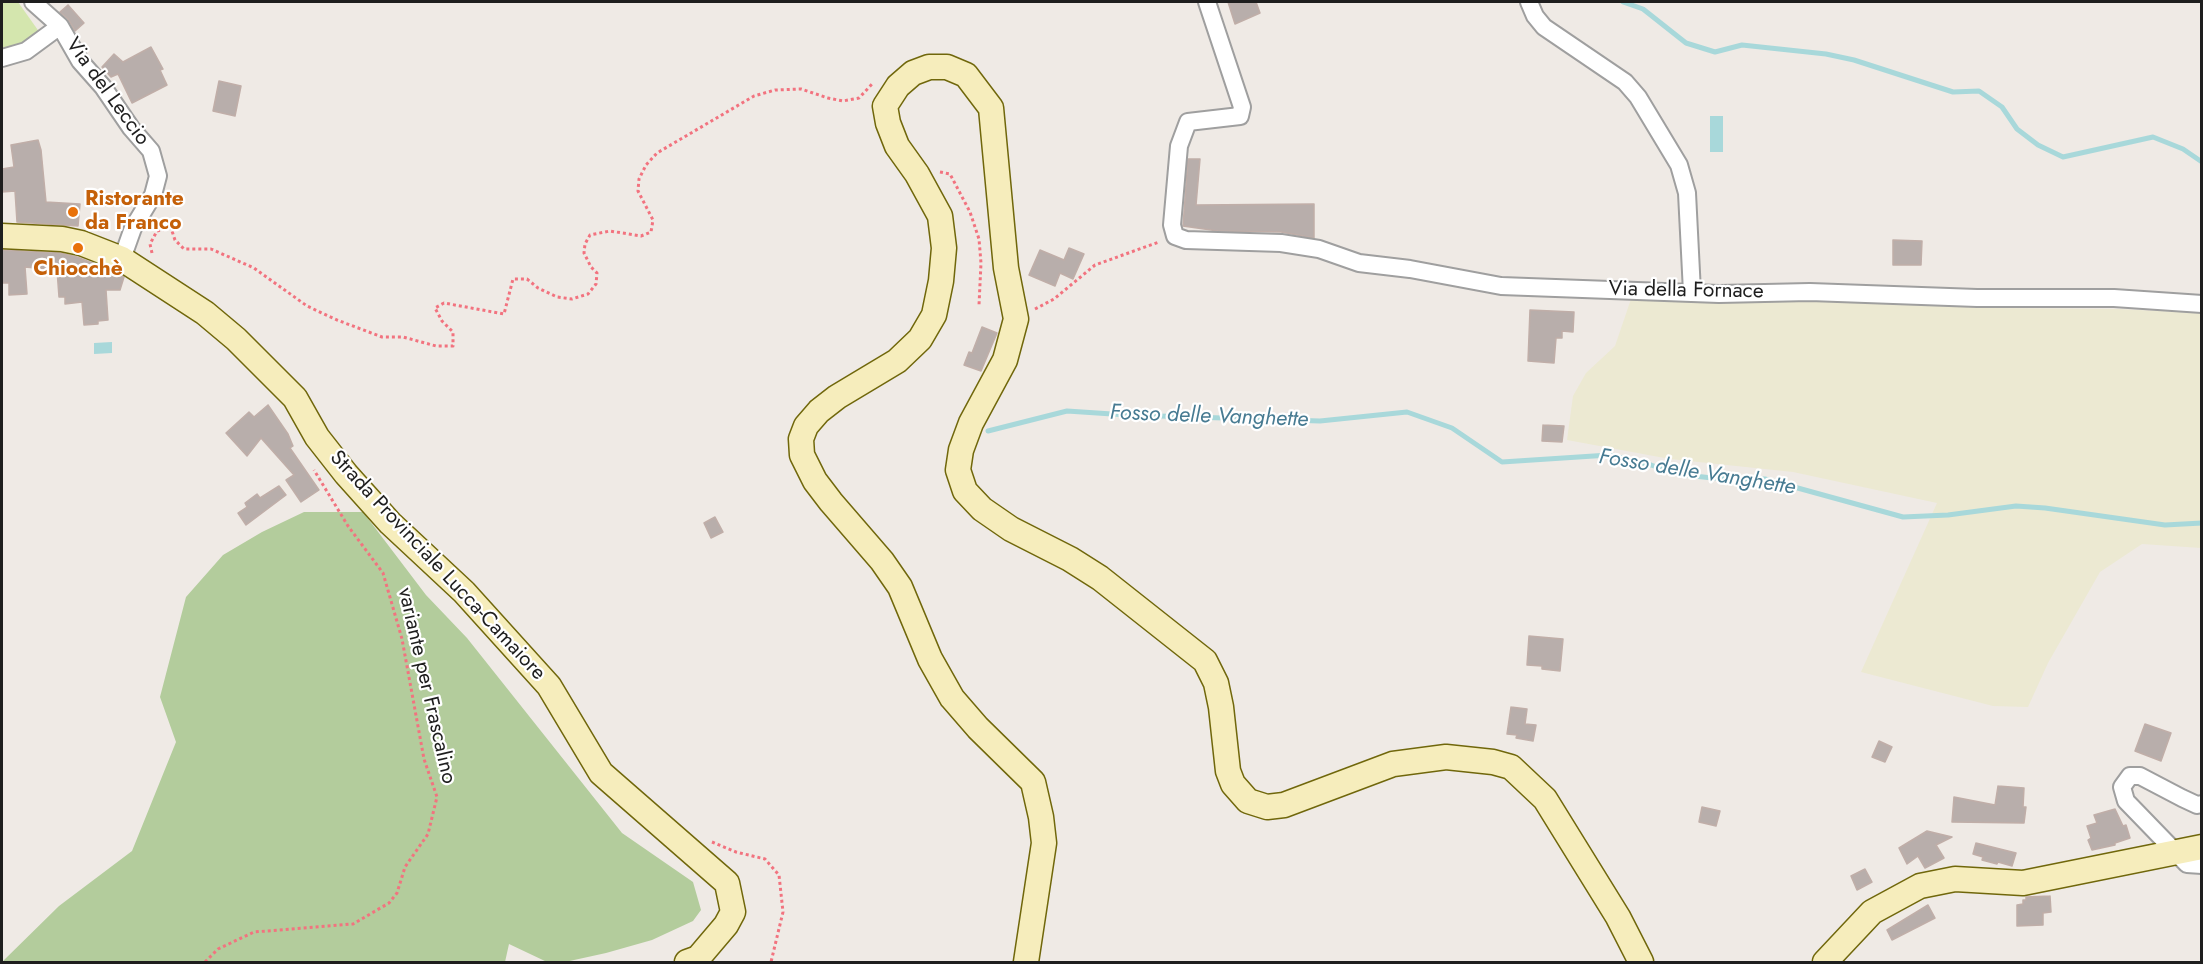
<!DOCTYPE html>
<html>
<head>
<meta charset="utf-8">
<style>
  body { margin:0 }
  #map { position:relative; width:2203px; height:964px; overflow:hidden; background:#efeae5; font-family:Jost,sans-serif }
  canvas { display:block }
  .frame { position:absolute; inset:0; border:3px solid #1e1e1e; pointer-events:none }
</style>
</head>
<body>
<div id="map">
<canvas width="2203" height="964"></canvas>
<div class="frame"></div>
</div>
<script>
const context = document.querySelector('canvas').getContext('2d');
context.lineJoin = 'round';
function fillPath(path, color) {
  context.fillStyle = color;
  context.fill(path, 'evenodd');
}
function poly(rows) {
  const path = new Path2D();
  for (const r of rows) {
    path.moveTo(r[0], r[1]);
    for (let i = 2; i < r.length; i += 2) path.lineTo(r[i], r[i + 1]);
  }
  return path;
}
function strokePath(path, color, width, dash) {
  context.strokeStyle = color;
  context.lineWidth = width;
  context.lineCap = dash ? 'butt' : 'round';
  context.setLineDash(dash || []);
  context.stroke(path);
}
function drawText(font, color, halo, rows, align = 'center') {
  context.font = font + ' Jost,sans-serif';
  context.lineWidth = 4.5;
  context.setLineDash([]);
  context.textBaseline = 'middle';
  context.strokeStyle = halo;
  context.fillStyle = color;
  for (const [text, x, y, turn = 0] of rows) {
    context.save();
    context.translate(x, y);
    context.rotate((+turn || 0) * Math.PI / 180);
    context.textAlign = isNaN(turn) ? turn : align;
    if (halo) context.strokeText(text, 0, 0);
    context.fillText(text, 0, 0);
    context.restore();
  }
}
const farmland = poly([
  [1631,299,1684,301,1855,302,1988,308,2118,309,2201,313,2201,548,2142,544,2100,572,2048,663,2028,707,1993,706,1861,672,1937,503,1793,472,1670,459,1567,440,1573,396,1586,373,1615,346]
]);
const grass = poly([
  [2,2,18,2,40,33,16,47,2,49]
]);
const forest = poly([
  [304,512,363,512,426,595,467,638,622,833,693,882,701,910,693,921,652,940,606,953,565,962,547,962,509,944,505,962,2,962,59,906,132,851,176,742,160,697,186,597,223,555,262,532]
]);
const water = poly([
  [1710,116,1723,116,1723,152,1710,152],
  [112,342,112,353,94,354,94,343]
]);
const stream = poly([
  [1623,2,1643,9,1686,43,1715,52,1742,45,1826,54,1854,60,1953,92,1979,91,2002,107,2017,129,2038,145,2063,157,2153,137,2183,149,2202,162],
  [988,431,1067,411,1127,415,1320,421,1407,412,1452,428,1502,462,1609,455,1651,465,1677,474,1712,478,1765,479,1903,517,1948,515,2016,506,2045,508,2165,525,2202,523]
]);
const building = poly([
  [1228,2,1256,2,1260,13,1235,24,1228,2],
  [68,5,84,23,75,31,68,19,60,12,68,5],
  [151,47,163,69,160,70,167,85,132,103,118,74,111,77,102,67,114,54,123,62,151,47],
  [219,81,241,86,235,116,213,111,219,81],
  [38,140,41,150,46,202,80,204,78,226,17,222,15,191,2,192,2,169,14,167,11,145,38,140],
  [1188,159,1200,159,1196,205,1314,204,1314,238,1281,232,1218,231,1183,226,1188,159],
  [1893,240,1922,241,1921,265,1893,265,1893,240],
  [1069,248,1084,254,1073,279,1060,273,1055,286,1029,275,1040,250,1064,260,1069,248],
  [2,250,60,253,77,257,115,272,124,277,120,290,106,290,108,320,98,321,98,324,84,325,82,302,65,304,65,297,59,297,57,270,25,267,27,294,9,295,9,283,2,283,2,250],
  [1530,310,1574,312,1573,332,1562,331,1562,338,1556,338,1554,363,1528,361,1530,310],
  [982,327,997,333,981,371,964,365,969,352,972,353,982,327],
  [268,405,288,434,293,446,290,448,319,490,301,502,286,480,294,475,261,438,247,456,226,433,249,412,254,417,268,405],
  [1543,425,1564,426,1562,442,1542,441,1543,425],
  [279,486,286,495,246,525,238,513,247,507,245,503,257,494,260,498,279,486],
  [715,517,723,532,711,538,704,523,715,517],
  [1529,636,1563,639,1560,671,1542,669,1542,666,1527,665,1529,636],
  [1511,707,1527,709,1525,724,1536,725,1533,741,1516,738,1517,735,1507,734,1511,707],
  [2145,724,2171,733,2161,761,2135,751,2145,724],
  [1879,741,1892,747,1885,762,1872,757,1879,741],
  [1998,786,2024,788,2023,807,2026,807,2024,823,1952,822,1954,797,1995,805,1998,786],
  [1702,807,1720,811,1716,826,1699,822,1702,807],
  [2115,809,2123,826,2126,825,2130,838,2115,843,2115,845,2092,850,2088,840,2091,838,2087,826,2097,823,2094,815,2115,809],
  [1927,831,1952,837,1936,845,1944,858,1925,868,1918,856,1907,864,1899,848,1927,831],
  [1976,843,2016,853,2012,866,1998,862,1997,864,1982,860,1983,857,1973,854,1976,843],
  [1865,869,1872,882,1857,890,1851,876,1865,869],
  [2050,896,2051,912,2043,913,2043,925,2017,926,2017,905,2023,904,2023,900,2026,900,2026,897,2050,896],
  [1928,905,1935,918,1892,940,1887,930,1928,905]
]);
const path = poly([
  [940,172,950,174,970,212,979,239,981,263,979,305],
  [152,253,150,244,157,231,171,228,175,240,184,249,211,249,254,268,307,306,337,320,382,337,403,337,436,346,453,346,453,332,442,321,435,308,444,303,504,314,513,279,527,279,538,288,557,297,572,299,588,294,596,284,597,273,591,267,584,253,585,244,590,235,610,231,641,236,651,232,653,220,638,191,639,179,646,165,657,153,754,96,775,90,801,89,828,98,843,101,859,98,873,83],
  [1035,309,1054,299,1095,265,1159,242],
  [712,842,736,852,765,859,779,875,783,912,771,962],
  [205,962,218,949,254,932,353,924,389,903,397,893,405,867,428,834,437,797,424,759,402,639,383,573,348,526,314,470]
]);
const street = poly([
  [33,2,60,26,80,61,103,87,131,128,151,151,158,176,153,195,133,228,122,259],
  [1207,2,1242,107,1240,116,1188,122,1179,146,1172,225,1175,236,1186,240,1281,243,1319,249,1359,263,1410,269,1501,286,1719,294,1810,292,1977,298,2114,298,2202,304],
  [1529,2,1535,16,1544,27,1625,82,1638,97,1679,165,1687,193,1692,292],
  [2,58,26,51,60,26],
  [2202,804,2197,805,2182,798,2140,776,2130,776,2122,787,2126,801,2187,864,2202,865]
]);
const secondary = poly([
  [2,236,62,239,81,243,122,259,205,313,236,339,295,398,317,437,346,474,390,523,464,592,549,686,601,773,727,883,733,912,726,925,698,958,687,962],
  [1026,962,1044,843,1041,817,1033,782,978,728,952,698,930,659,900,587,882,561,831,502,815,481,802,455,801,439,806,426,819,411,837,397,897,361,920,339,934,315,941,281,944,248,940,216,917,174,897,146,888,123,885,106,898,86,913,73,929,67,947,67,966,75,991,108,1006,268,1016,319,1005,360,971,423,961,450,958,470,965,491,982,509,1011,529,1070,559,1100,578,1205,661,1216,683,1221,707,1228,771,1233,784,1248,801,1267,807,1284,805,1393,764,1446,757,1493,762,1511,767,1545,799,1618,917,1641,962],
  [1825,962,1872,912,1920,886,1955,879,2023,883,2202,847]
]);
const markers = [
  [73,212,6,"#e8710a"],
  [78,248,6,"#e8710a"]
];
const streetNames = [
  ["Via del Leccio",107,92,54],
  ["Via della Fornace",1686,291,1],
  ["Strada Provinciale Lucca-Camaiore",437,566,47],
  ["variante per Frascalino",426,686,77]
];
const foodNames = [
  ["Ristorante",85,200],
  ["da Franco",85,224],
  ["Chiocchè",78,270,"center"]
];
const waterNames = [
  ["Fosso delle Vanghette",1209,417,2],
  ["Fosso delle Vanghette",1697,473,9]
];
fillPath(farmland, '#ece9d2');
fillPath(grass, '#d4e6ae');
fillPath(forest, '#b3cc9c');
fillPath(water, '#a8d8da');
strokePath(stream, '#a8d8da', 5);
fillPath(building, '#b8aeab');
strokePath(building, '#c0aea8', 1.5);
strokePath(street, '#9f9f9f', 20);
strokePath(secondary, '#70670b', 27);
strokePath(path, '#f2737f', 3, [3, 3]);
strokePath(street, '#fff', 16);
strokePath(secondary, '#f6edbc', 24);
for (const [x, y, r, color] of markers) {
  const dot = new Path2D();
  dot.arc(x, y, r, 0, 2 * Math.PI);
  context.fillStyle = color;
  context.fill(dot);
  strokePath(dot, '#fff', 2);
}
drawText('21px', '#1e1e1e', '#fff', streetNames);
drawText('bold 21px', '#c56008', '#fff', foodNames, 'left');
drawText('italic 22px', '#477b92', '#fff', waterNames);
</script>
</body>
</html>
